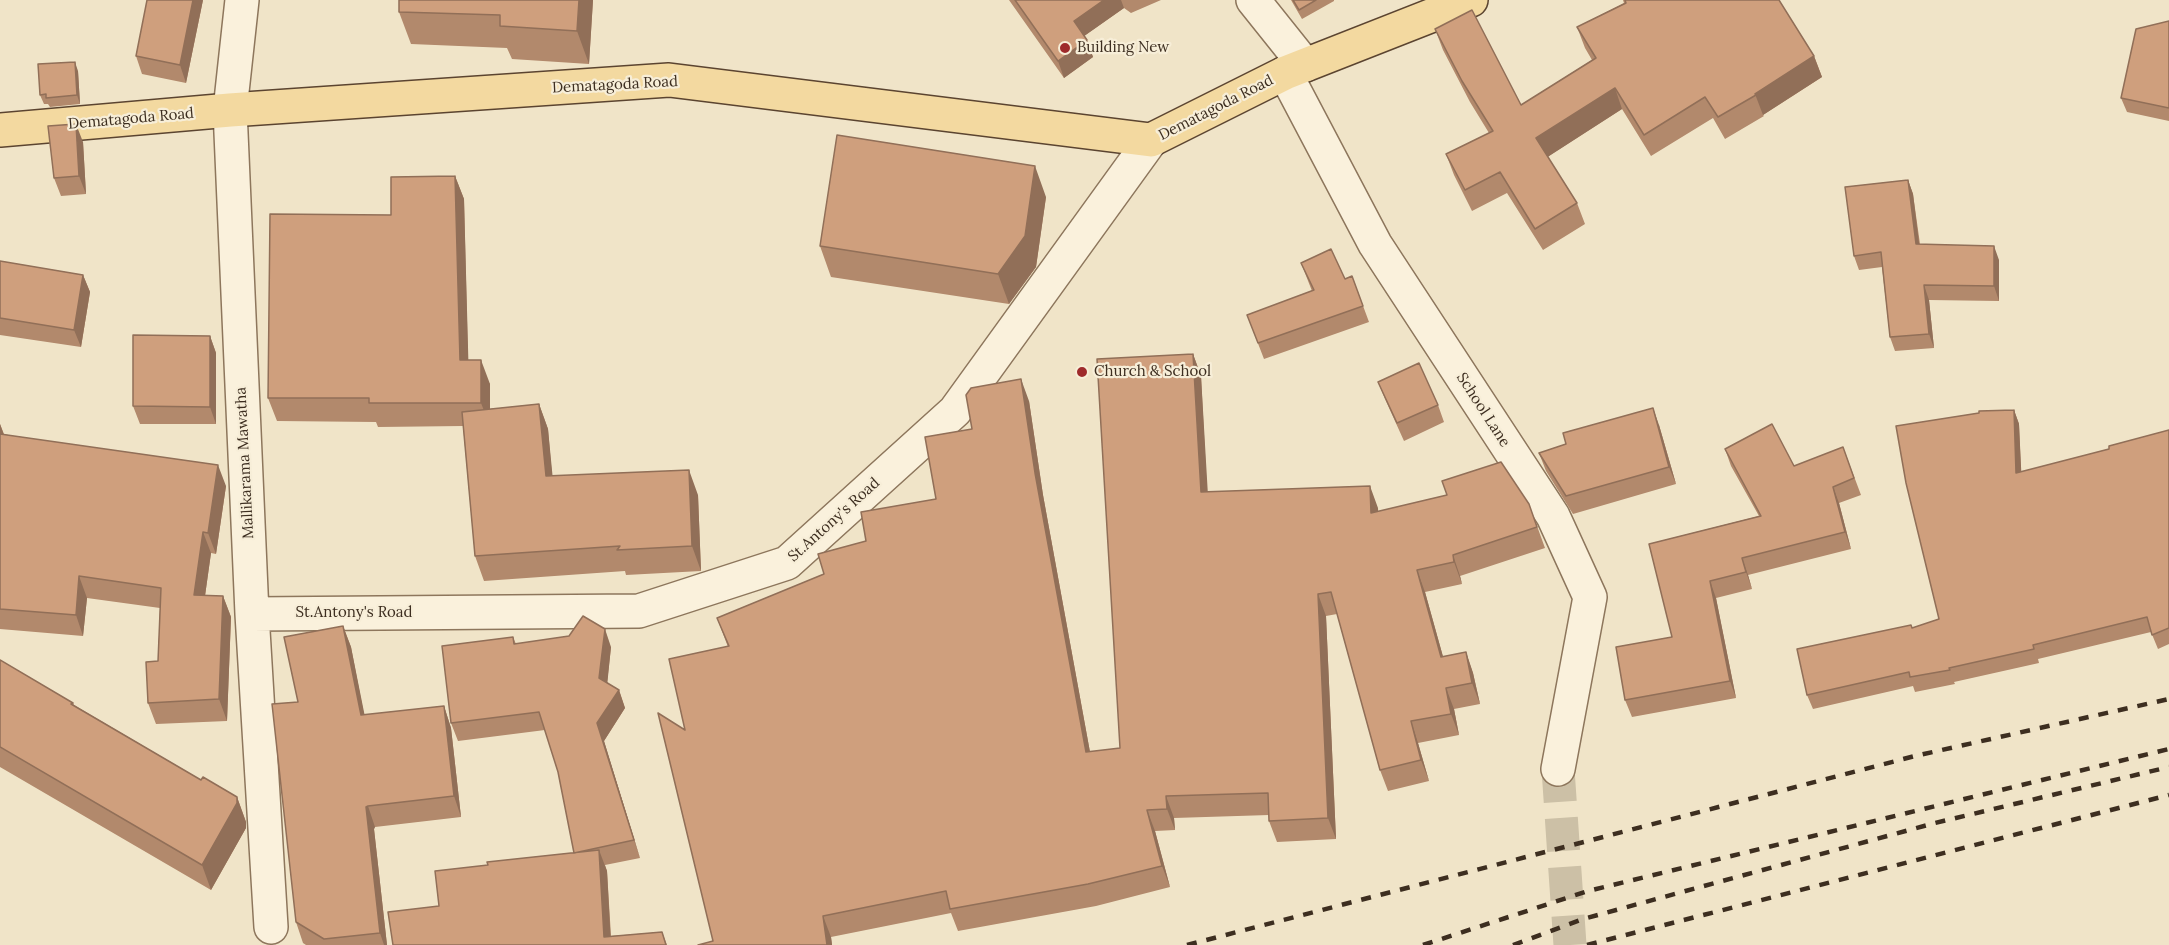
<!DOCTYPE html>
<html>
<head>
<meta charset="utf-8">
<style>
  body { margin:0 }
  canvas { display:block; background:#f0e4c8 }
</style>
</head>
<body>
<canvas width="2169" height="945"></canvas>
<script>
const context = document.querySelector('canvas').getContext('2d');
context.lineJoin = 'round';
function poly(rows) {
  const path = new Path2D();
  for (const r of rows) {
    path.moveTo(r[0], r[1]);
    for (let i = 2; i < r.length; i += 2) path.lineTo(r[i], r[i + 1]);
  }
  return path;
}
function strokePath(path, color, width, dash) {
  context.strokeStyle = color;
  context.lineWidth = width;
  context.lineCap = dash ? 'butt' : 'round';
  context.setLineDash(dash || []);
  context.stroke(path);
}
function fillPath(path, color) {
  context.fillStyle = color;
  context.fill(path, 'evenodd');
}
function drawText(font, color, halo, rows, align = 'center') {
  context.font = font + ' Lora,serif';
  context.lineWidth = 4.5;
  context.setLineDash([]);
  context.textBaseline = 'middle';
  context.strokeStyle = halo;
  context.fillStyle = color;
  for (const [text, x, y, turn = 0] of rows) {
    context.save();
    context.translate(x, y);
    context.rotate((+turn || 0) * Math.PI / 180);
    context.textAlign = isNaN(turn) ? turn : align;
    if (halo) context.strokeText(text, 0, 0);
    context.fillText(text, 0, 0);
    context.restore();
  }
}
const minorTunnel = poly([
  [1558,769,1570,945]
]);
const minor = poly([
  [242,0,230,110,252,614,271,927],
  [1253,0,1305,65],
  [1285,73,1375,244,1553,516,1590,597,1558,769],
  [252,614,639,611,787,563,955,411,1151,140]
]);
const major = poly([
  [0,130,230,110,669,80,1151,140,1285,73,1471,0]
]);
const rail = poly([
  [1187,945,1915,756,2169,699],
  [1423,945,1588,891,2169,749],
  [1513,945,1583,919,1935,823,2169,767],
  [1587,945,2169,795]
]);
const wall = poly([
  [203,0,186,83,142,74,136,56],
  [593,0,589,64,512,59,507,48,411,44,399,12],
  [1009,0,1161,0,1131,13,1124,8,1084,36,1087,40,1093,57,1064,78],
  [1291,0,1334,0,1334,1,1302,19],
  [1623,0,1779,0,1814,56,1822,77,1763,115,1764,116,1725,139,1713,118,1651,156,1622,109,1547,157,1577,203,1585,224,1543,250,1507,193,1472,211,1454,175,1446,154,1489,133,1470,102,1443,50,1435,29,1521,105,1592,60,1585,48,1577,27,1624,3],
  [2169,21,2169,121,2127,112,2121,98],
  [78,71,80,104,50,107,48,104,44,104,40,95],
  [83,142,86,194,61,196,54,178],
  [455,176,464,199,468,360,490,384,490,409,539,404,548,429,552,476,698,495,701,571,626,575,625,571,484,581,475,556,463,426,378,427,376,422,277,421,268,398,391,215],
  [1908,180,1913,194,1920,244,1999,260,1999,301,1929,300,1934,348,1895,351,1890,337,1882,267,1859,270,1854,256],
  [1046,197,1036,267,1009,304,831,277,820,246],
  [0,261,83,275,90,292,81,347,0,335],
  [1301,263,1345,279,1352,276,1369,322,1264,359,1247,315,1312,291],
  [210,336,216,353,216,424,140,424,133,406],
  [1193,354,1201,376,1207,492,1378,508,1378,512,1529,504,1545,548,1460,576,1462,584,1425,592,1443,657,1466,652,1473,673,1480,704,1454,709,1459,735,1418,743,1429,781,1388,791,1380,770,1337,614,1326,616,1336,839,1277,842,1269,821,1269,815,1174,818,1175,830,1155,831,1170,887,1096,906,958,931,951,913,831,937,832,945,698,945,713,941,685,730,728,647,717,618,824,574,866,541,936,499,972,429,1029,401,1043,495,1090,752,1120,748],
  [1378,382,1438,405,1444,422,1404,441,1385,399],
  [2014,410,2019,424,2021,472,2109,449,2169,430,2169,644,2158,649,2151,632,2038,659,2039,663,1954,682,1955,684,1915,692,1913,686,1813,709,1807,695,1912,628,1939,619],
  [0,424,4,434,226,486,216,554,211,553,205,596,223,596,231,617,227,721,156,724,148,703,158,661,160,608,87,598,83,636,0,629],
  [1659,425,1676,484,1573,514,1546,471,1539,453],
  [1843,447,1861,495,1839,503,1851,549,1748,575,1752,589,1716,598,1736,698,1632,717,1625,700,1672,637,1649,544,1759,516,1731,466,1725,449,1794,466],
  [343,626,351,647,364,715,444,706,451,728,461,817,375,827,374,829,387,945,306,945,303,943,296,922,298,702],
  [513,637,516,644,611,647,607,683,619,690,625,708,604,741,640,858,605,865,607,871,611,936,662,932,667,945,393,945,439,906,574,853,558,772,545,730,458,741,451,723],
  [0,660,73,703,74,705,201,780,237,797,246,822,246,828,211,890,0,767]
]);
const shadedWall = poly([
  [193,0,203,0,186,83,180,65],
  [579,0,593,0,589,64,577,31],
  [1104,0,1121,0,1124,8,1080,39,1074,21],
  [1087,40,1093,57,1064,78,1058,61],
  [1814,56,1822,77,1763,115,1755,94],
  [75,62,78,71,80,104,77,95],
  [1615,88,1622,109,1543,160,1536,138],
  [76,124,83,142,86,194,79,176],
  [1035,166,1046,197,1036,267,1009,304,998,274],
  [455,176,464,199,469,384,460,360],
  [1908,180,1913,194,1921,259,1916,244],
  [1994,246,1999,260,1999,301,1994,286],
  [83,275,90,292,81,347,74,330],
  [1924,285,1929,300,1934,348,1929,334],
  [210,336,216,353,216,424,210,407],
  [1193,354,1201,376,1209,513,1201,492],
  [481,360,490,384,490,426,481,403],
  [1021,379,1029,401,1043,495,1094,774,1086,752,1035,473],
  [539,404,548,429,555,501,546,476],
  [1653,408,1659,425,1676,484,1669,467],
  [2014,410,2019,424,2022,487,2016,473],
  [0,424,5,438,0,444],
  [218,465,226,486,216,554,208,533],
  [689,470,698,495,701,571,692,546],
  [1370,486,1378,508,1379,535,1371,513],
  [1833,487,1839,503,1851,549,1845,532],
  [203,532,211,553,202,617,194,595],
  [1453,555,1460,576,1462,584,1454,562],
  [1742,558,1748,575,1752,589,1746,572],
  [1417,570,1425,592,1449,678,1441,657],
  [79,576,87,598,83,636,76,615],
  [1710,581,1716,598,1736,698,1730,681],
  [1318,594,1326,616,1336,839,1328,818],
  [223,596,231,617,227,721,219,699],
  [343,626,351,647,369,737,361,715],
  [605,629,611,647,606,696,599,678],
  [1466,652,1473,673,1480,704,1472,683],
  [1446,688,1454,709,1459,735,1451,714],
  [619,690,625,708,604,741,640,858,634,840,597,723],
  [444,706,451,728,461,817,454,796],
  [1411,721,1418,743,1429,781,1421,760],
  [1166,796,1174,818,1175,830,1167,809],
  [237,797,246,822,246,828,211,890,202,865],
  [368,806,375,827,374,829,387,945,384,945,380,933,366,807],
  [1147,810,1155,831,1170,887,1162,866],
  [599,850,607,871,611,945,604,937],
  [823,916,831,937,832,945,827,945]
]);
const building = poly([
  [147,0,193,0,180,65,136,56,147,0],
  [399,0,579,0,577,31,500,26,500,15,399,12,399,0],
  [1015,0,1104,0,1074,21,1087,40,1058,61,1015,0],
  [1293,0,1316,0,1299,10,1293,0],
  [1625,0,1779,0,1814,56,1755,94,1756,95,1718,117,1705,97,1644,135,1615,88,1536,138,1577,203,1535,229,1500,172,1465,190,1446,154,1493,131,1462,81,1435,29,1472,10,1521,105,1596,58,1577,27,1626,3,1625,0],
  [2169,21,2169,108,2121,98,2136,29,2169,21],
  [75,62,77,95,46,98,46,94,40,95,38,64,75,62],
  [76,124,79,176,54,178,48,126,76,124],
  [837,135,1035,166,1025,236,998,274,820,246,837,135],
  [455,176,460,360,481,360,481,403,369,403,369,398,268,398,270,214,391,215,391,177,455,176],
  [1908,180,1916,244,1994,246,1994,286,1924,285,1929,334,1890,337,1881,252,1854,256,1845,187,1908,180],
  [1331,249,1345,279,1352,276,1363,306,1258,343,1247,315,1314,290,1301,263,1331,249],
  [0,261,83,275,74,330,0,318,0,261],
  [133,335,210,336,210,407,133,406,133,335],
  [1193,354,1201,492,1370,486,1371,513,1447,495,1442,481,1501,462,1529,504,1537,527,1453,555,1454,562,1417,570,1441,657,1466,652,1472,683,1446,688,1451,714,1411,721,1421,760,1380,770,1331,592,1318,594,1328,818,1269,821,1268,793,1166,796,1167,809,1147,810,1162,866,1088,884,950,909,946,891,823,916,827,945,698,945,713,941,658,713,685,730,669,659,729,646,717,618,824,574,818,554,866,541,861,512,936,499,925,437,972,429,966,395,971,388,1021,379,1035,473,1086,752,1120,748,1097,359,1193,354],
  [1419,363,1438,405,1397,423,1378,382,1419,363],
  [539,404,546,476,689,470,692,546,617,550,620,546,475,556,462,412,539,404],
  [1653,408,1669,467,1566,496,1539,453,1566,444,1563,433,1653,408],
  [2014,410,2016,473,2109,449,2109,446,2169,430,2169,628,2152,635,2147,617,2033,645,2034,649,1949,668,1950,670,1910,677,1909,672,1807,695,1797,649,1911,625,1912,628,1939,619,1906,483,1896,426,1979,413,1979,411,2014,410],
  [1772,424,1794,466,1843,447,1854,478,1833,487,1845,532,1742,558,1746,572,1710,581,1730,681,1625,700,1616,647,1672,637,1649,544,1761,516,1725,449,1772,424],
  [0,434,218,465,208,533,203,532,194,595,223,596,219,699,148,703,146,662,158,661,161,588,79,576,76,615,0,609,0,434],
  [583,616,605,629,599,678,619,690,597,723,634,840,574,853,558,772,539,712,451,723,442,646,513,637,514,644,569,636,583,616],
  [343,626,361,715,444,706,454,796,368,806,366,807,380,933,324,939,296,922,272,704,298,702,284,637,343,626],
  [0,660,73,703,71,704,201,780,203,777,237,797,237,803,202,865,0,747,0,660],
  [599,850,604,937,662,932,666,945,393,945,388,912,439,906,435,871,488,865,487,862,599,850]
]);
const markers = [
  [1065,48,6,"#9e2a2b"],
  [1082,372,6,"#9e2a2b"]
];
const poiNames = [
  ["Building New",1077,48],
  ["Church & School",1094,372]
];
const streetNames = [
  ["Dematagoda Road",615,85,-3],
  ["Dematagoda Road",1216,108,-27],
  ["Dematagoda Road",131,119,-5],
  ["School Lane",1483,410,57],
  ["Mallikarama Mawatha",245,463,-93],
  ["St.Antony's Road",834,520,-42],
  ["St.Antony's Road",354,613]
];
strokePath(minorTunnel, '#ccc0a6', 33, [33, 16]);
strokePath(minor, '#8d765c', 36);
strokePath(major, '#5b4430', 36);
strokePath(minor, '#faf1dc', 33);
strokePath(major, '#f3d9a0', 33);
strokePath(rail, '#3d2e20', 4.5, [10, 10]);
fillPath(wall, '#b2896c');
fillPath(shadedWall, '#916f58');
fillPath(building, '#cf9f7d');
strokePath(building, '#916f58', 1.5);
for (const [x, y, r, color] of markers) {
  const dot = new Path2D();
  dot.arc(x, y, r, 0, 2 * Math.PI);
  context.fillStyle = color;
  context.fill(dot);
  strokePath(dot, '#f7eed8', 2);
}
drawText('15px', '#3d2e20', '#f7eed8', poiNames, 'left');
drawText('15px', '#3d2e20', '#f7eed8', streetNames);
</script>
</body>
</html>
